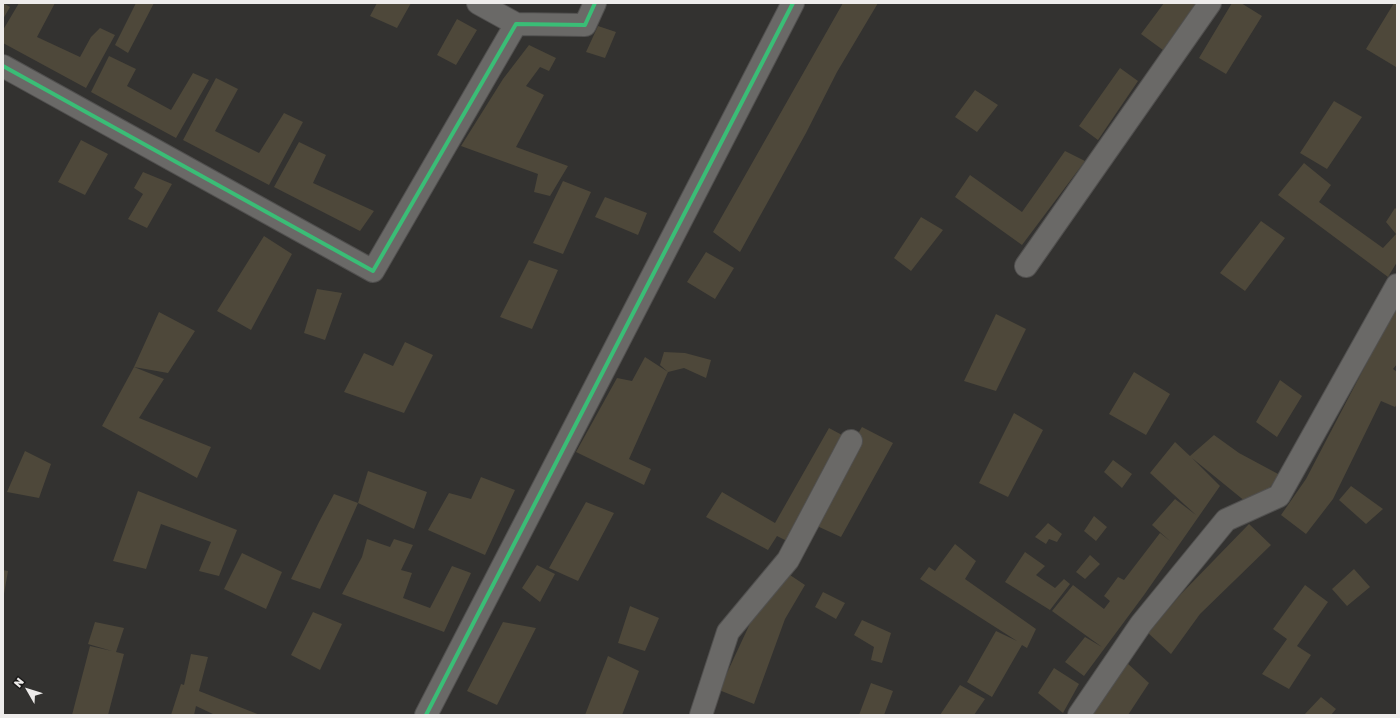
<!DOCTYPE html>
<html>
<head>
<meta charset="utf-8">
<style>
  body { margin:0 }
  #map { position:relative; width:1400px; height:718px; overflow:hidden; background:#333230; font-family:"Golos Text",sans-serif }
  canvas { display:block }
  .frame { position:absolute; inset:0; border:4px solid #eeeceb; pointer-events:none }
  .north { position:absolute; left:8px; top:670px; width:40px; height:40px; -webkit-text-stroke:3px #1b1a19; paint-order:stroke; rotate:309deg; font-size:11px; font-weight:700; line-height:16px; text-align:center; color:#eeeceb }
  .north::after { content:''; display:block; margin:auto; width:14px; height:18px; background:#eeeceb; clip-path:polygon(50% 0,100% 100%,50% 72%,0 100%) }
</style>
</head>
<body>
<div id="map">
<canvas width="1400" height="718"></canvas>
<div class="frame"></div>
<div class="north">N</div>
</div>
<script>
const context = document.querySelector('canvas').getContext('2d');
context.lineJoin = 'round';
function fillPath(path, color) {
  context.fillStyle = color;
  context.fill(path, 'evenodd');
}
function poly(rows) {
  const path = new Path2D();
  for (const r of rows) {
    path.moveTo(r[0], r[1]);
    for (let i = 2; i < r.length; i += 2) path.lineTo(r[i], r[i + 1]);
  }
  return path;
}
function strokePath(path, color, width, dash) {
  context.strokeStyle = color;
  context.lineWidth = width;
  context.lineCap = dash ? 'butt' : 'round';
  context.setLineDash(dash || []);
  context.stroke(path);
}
const building = poly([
  [3,3,10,7,3,19],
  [19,3,55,3,37,37,80,57,91,37,100,28,115,35,86,88,3,43,3,30],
  [136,3,154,3,128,53,115,45],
  [377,3,411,3,397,28,370,16],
  [843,3,878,3,837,72,806,133,740,252,713,232],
  [1164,3,1196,3,1163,50,1141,34],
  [1232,3,1241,3,1262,16,1226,74,1199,58],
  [1394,3,1397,3,1397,64,1396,67,1366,49],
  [457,19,477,30,456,65,437,55],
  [598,26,616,32,605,58,586,52],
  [529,45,556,58,549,71,540,67,526,86,544,95,516,147,568,166,550,196,534,192,538,174,461,146,503,79],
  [109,56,136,69,127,86,171,110,193,73,209,80,176,138,91,92],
  [1120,68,1138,81,1098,140,1079,126],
  [216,78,238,89,215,131,259,153,284,113,303,122,269,185,183,140],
  [975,90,998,105,977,132,955,117],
  [1334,101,1362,117,1327,169,1300,153],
  [81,140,108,154,85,195,58,182],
  [299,142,326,155,313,183,374,211,360,231,274,187],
  [1065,151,1085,161,1022,245,955,197,970,175,1022,212],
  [1304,163,1331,185,1319,202,1383,248,1396,234,1386,222,1395,208,1397,210,1397,262,1388,277,1278,195],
  [143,172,172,184,147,228,128,219,143,194,134,188],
  [563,181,591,192,563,254,533,243],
  [605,197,647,213,638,235,595,217],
  [921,217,943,230,911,271,894,258],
  [1261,221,1285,238,1245,291,1220,273],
  [264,236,292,254,251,330,217,311],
  [706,252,734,268,715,299,687,282],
  [529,260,558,270,532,329,500,317],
  [317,289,342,293,325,340,304,333],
  [1397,305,1397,364,1393,369,1397,372,1397,404,1395,407,1381,401,1333,499,1306,534,1281,515,1306,479],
  [159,312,195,331,168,373,134,367],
  [996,314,1026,329,996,391,964,381],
  [405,342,433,355,404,413,344,392,364,353,393,366],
  [664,352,685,353,711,360,706,378,684,368,668,372,629,459,651,469,644,485,576,452,617,378,632,381,645,357,668,372,660,365],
  [134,367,164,379,139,418,211,447,197,478,102,426],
  [1134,372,1170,394,1146,435,1109,414],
  [1280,380,1302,396,1277,437,1256,422],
  [1014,413,1043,430,1008,497,979,483],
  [862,427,893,443,841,537,817,526,823,493],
  [829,428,842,435,815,494,789,542,777,536,768,550,706,517,722,492,775,523],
  [1214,435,1239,453,1280,475,1267,491,1246,502,1192,458,1220,486,1144,595,1084,676,1065,662,1085,637,1102,647,1052,611,1073,585,1104,609,1110,601,1104,596,1118,577,1124,580,1160,533,1170,541,1152,525,1175,499,1196,515,1150,473,1175,442,1190,456],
  [25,451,51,464,39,498,7,492],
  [1113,460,1132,474,1122,488,1104,472],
  [368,471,427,492,414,529,358,503],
  [481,477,515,490,485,555,428,530,449,493,471,499],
  [1351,486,1383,509,1366,524,1339,500],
  [138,491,237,530,219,576,199,571,211,542,161,524,146,569,113,561],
  [334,494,358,503,320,589,291,579,319,522],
  [586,502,614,513,578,581,549,568],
  [1094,516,1107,527,1096,541,1084,531],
  [1048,523,1062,534,1057,542,1049,539,1046,544,1035,537],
  [1249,524,1271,545,1200,614,1171,654,1148,633,1181,594],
  [367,539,390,547,394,539,413,545,401,570,412,573,403,598,430,608,452,566,471,573,444,632,342,594,362,557],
  [955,544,976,561,965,579,1036,629,1027,648,1022,645,992,697,967,682,996,631,1017,641,920,579,929,567,935,571],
  [1025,552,1045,566,1036,575,1055,588,1064,579,1070,584,1050,610,1005,582],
  [242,553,282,572,266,609,224,589],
  [1090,555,1100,564,1085,579,1076,572],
  [537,565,555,574,540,602,522,588],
  [1354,569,1370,587,1347,606,1332,589],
  [3,570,8,571,4,594,3,594],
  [784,571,805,585,785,619,754,704,719,690,754,615],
  [1305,585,1328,602,1297,646,1311,655,1289,689,1262,674,1287,639,1273,629],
  [823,592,845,603,836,619,815,607],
  [630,606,659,618,645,651,618,643],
  [313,612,342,624,320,670,291,655],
  [862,620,891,633,882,663,871,660,874,647,854,635],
  [95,622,124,628,116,652,124,654,108,715,72,715,90,646,112,651,88,644],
  [503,622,536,628,497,705,467,691],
  [191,654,208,657,199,691,260,715,215,715,196,706,194,715,171,715,181,684,184,685],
  [608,656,639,671,622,715,585,715],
  [1126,662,1149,683,1128,715,1091,715],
  [1054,668,1079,684,1063,713,1038,693],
  [871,683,893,691,884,715,859,715],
  [960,685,985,699,974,715,940,715],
  [1321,697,1336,709,1331,715,1304,715]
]);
const minor = poly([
  [478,3,516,24],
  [3,66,373,271,516,24,585,25,595,3],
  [1026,266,1210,3],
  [426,715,793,3],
  [701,715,728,632,788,560,851,441],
  [1079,715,1141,624,1226,520,1279,496,1397,285]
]);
const cycleway = poly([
  [3,66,373,271,516,24,585,25,595,3],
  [426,715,793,3]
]);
fillPath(building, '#4e483a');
strokePath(minor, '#51504f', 24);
strokePath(minor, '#6a6967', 22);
strokePath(cycleway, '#3abd76', 4);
</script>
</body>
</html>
